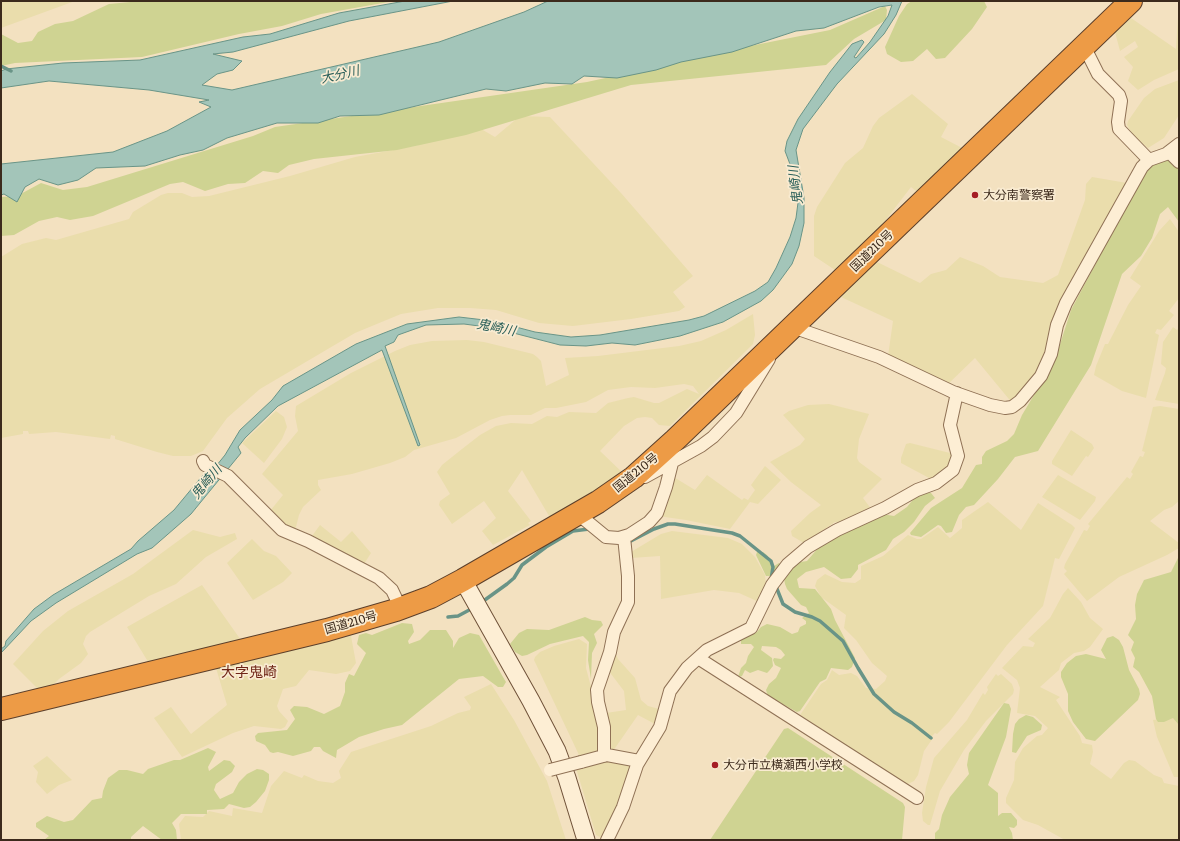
<!DOCTYPE html>
<html>
<head>
<meta charset="utf-8">
<style>
  body { margin:0 }
  #map { position:relative; width:1180px; height:841px; overflow:hidden; background:#f3e1c0; font-family:Literata,serif }
  canvas { display:block }
  .frame { position:absolute; inset:0; border:2px solid #3c2a1c; pointer-events:none }
</style>
</head>
<body>
<div id="map">
<canvas width="1180" height="841"></canvas>
<div class="frame"></div>
</div>
<script>
const context = document.querySelector('canvas').getContext('2d');
context.lineJoin = 'round';
function fillPath(path, color) {
  context.fillStyle = color;
  context.fill(path, 'evenodd');
}
function poly(rows) {
  const path = new Path2D();
  for (const r of rows) {
    path.moveTo(r[0], r[1]);
    for (let i = 2; i < r.length; i += 2) path.lineTo(r[i], r[i + 1]);
  }
  return path;
}
function strokePath(path, color, width, dash) {
  context.strokeStyle = color;
  context.lineWidth = width;
  context.lineCap = dash ? 'butt' : 'round';
  context.setLineDash(dash || []);
  context.stroke(path);
}
function drawText(font, color, halo, rows, align = 'center') {
  context.font = font + ' Literata,"Noto Sans JP",serif';
  context.lineWidth = 3.5;
  context.setLineDash([]);
  context.textBaseline = 'middle';
  context.strokeStyle = halo;
  context.fillStyle = color;
  for (const [text, x, y, turn = 0] of rows) {
    context.save();
    context.translate(x, y);
    context.rotate((+turn || 0) * Math.PI / 180);
    context.textAlign = isNaN(turn) ? turn : align;
    if (halo) context.strokeText(text, 0, 0);
    context.fillText(text, 0, 0);
    context.restore();
  }
}
const farmland = poly([
  [1,1,75,1,1,28],
  [1179,1,1179,69,1154,80,1138,90,1128,81,1133,67,1124,57,1138,47,1135,41,1120,51,1115,32,1131,18,1176,49],
  [1179,80,1179,115,1164,138,1148,148,1133,135,1127,125,1128,121,1144,98,1155,89],
  [912,94,948,124,941,137,966,150,920,194,911,187,865,247,838,272,814,256,814,216,817,207,845,163,863,148,873,126,879,118],
  [520,116,550,117,621,193,693,276,673,292,685,307,679,311,631,319,573,326,539,323,496,310,470,308,438,308,401,314,355,333,260,389,227,418,203,451,191,456,173,456,157,452,115,439,115,436,111,435,110,439,56,432,29,434,28,431,23,431,23,434,1,438,1,257,22,244,46,238,56,240,129,219,133,212,161,195,168,193,182,193,192,197,209,196,290,176,355,157,415,146,476,126,495,137],
  [1092,177,1127,183,1032,381,1013,404,975,358,946,386,888,356,893,321,841,297,875,261,920,283,931,274,946,270,960,257,983,266,1000,277,1043,283,1058,275,1085,200,1086,184],
  [1170,219,1179,232,1179,298,1169,311,1174,315,1161,330,1157,329,1155,333,1159,335,1146,398,1122,391,1094,375,1096,366,1105,344,1108,344,1128,305,1141,286,1130,278,1159,231],
  [753,314,755,335,753,344,670,426,659,425,652,418,645,417,637,418,624,426,600,451,625,475,552,521,522,470,508,491,531,521,528,523,530,525,493,545,482,531,496,518,484,501,452,524,439,505,440,501,450,494,437,472,442,465,462,449,480,435,496,426,511,423,532,424,547,416,557,417,569,412,596,413,608,403,628,398,634,397,654,403,659,403,687,389,699,394,693,386,684,384,655,388,631,387,608,390,586,402,556,408,545,408,531,415,510,415,502,416,490,420,456,438,414,450,405,457,390,463,352,474,318,480,318,485,321,490,303,507,299,515,295,531,290,530,270,511,283,495,262,474,298,431,295,416,296,406,351,373,395,351,410,345,432,341,467,340,484,342,533,354,537,357,541,361,546,386,569,375,565,358,598,356,679,346,701,341,726,330],
  [1173,327,1177,330,1179,328,1179,404,1155,400,1165,373,1166,368,1161,364,1163,342],
  [829,404,869,414,859,439,857,458,859,462,882,479,863,498,872,510,839,523,835,522,804,543,792,536,791,531,810,513,821,505,791,482,770,462,800,445,805,439,783,415,789,411,808,405],
  [1160,406,1179,409,1179,501,1172,507,1164,510,1150,521,1179,543,1179,548,1167,555,1119,577,1087,601,1064,574,1067,571,1064,568,1065,564,1084,530,1087,531,1090,526,1088,524,1127,477,1130,479,1133,474,1131,472,1140,456,1143,457,1145,452,1142,451,1153,407],
  [276,411,284,417,287,427,282,439,264,463,242,443],
  [1071,430,1092,444,1094,448,1088,457,1086,456,1072,476,1052,464,1052,461],
  [910,443,950,453,952,455,948,470,931,479,901,463,901,458,906,444],
  [765,466,781,480,758,504,750,502,730,529,686,520,658,516,672,476,695,490,707,475,742,500,744,498,748,500,755,490,751,485],
  [1058,475,1096,497,1095,501,1080,520,1042,497],
  [988,502,1021,530,1038,503,1072,525,1075,528,1074,530,1059,559,1055,558,1043,606,1007,645,949,722,937,734,935,733,932,736,933,738,924,751,918,775,914,781,906,785,800,715,821,684,827,680,832,670,839,675,851,673,857,676,866,688,876,689,885,681,887,676,872,663,856,640,844,628,846,615,821,597,815,586,817,580,825,574,842,582,855,583,861,579,861,566,883,556,908,535,917,539,921,539,938,527,950,538,962,528,962,520],
  [320,525,341,542,352,531,371,553,364,564,312,536],
  [193,530,220,537,235,533,237,539,206,557,176,584,149,596,90,632,86,636,83,644,88,654,81,663,59,679,51,687,39,690,13,664,43,631,68,611,133,574],
  [672,531,728,538,742,544,755,557,765,575,766,585,759,602,739,593,714,590,661,599,660,556,631,558,631,552,661,534],
  [252,539,264,551,276,556,292,573,283,582,253,600,227,563],
  [202,585,243,643,150,665,127,627],
  [1068,588,1081,602,1090,618,1103,629,1090,647,1084,651,1074,653,1061,663,1059,670,1040,687,1060,697,1056,700,1080,736,1082,743,1092,745,1093,752,1090,764,1111,779,1124,763,1129,760,1135,761,1154,775,1162,778,1164,783,1179,786,1179,840,1065,840,1038,825,1023,820,1006,803,1006,798,1014,780,1015,762,1023,748,1037,736,1042,735,1048,728,1035,716,1017,713,1020,688,1017,680,1002,668,1023,646,1033,647,1035,643,1028,639,1050,618,1063,594],
  [351,636,356,663,350,671,336,674,309,670,296,686,283,689,277,706,279,711,288,721,285,727,281,729,254,726,233,733,182,757,154,718,171,707,191,734,227,705,216,668],
  [579,639,587,644,586,668,599,717,599,749,595,753,582,755,579,755,534,660,535,657,540,652,554,646],
  [614,649,618,659,635,678,641,700,648,706,659,709,655,724,638,715,613,751,607,749,606,713,626,710,624,691,608,670],
  [996,674,998,676,1001,674,1012,684,1014,690,1013,694,986,721,964,750,940,791,930,825,928,825,923,821,922,813,926,787,934,758,967,720,983,693,985,695,988,690,987,687],
  [491,684,514,720,547,781,566,840,181,840,179,824,185,816,203,817,209,811,232,816,233,808,262,813,271,786,284,771,302,778,304,775,318,781,333,783,341,778,339,771,351,752,431,726,458,713,470,710,471,707,464,697],
  [1177,717,1179,719,1179,777,1174,777,1157,737,1153,720],
  [47,756,72,780,59,785,47,794,36,782,38,772,33,766],
  [603,760,634,762,627,789,604,834,600,837,596,835,576,768]
]);
const green = poly([
  [141,1,394,1,321,14,282,26,239,34,142,57,15,63,1,66,1,34,18,43,32,41,38,32,55,24,73,21,109,4],
  [912,1,984,1,987,7,972,29,945,58,936,59,927,49,913,61,901,62,887,54,885,47,899,16,907,4],
  [885,6,887,10,886,20,854,39,826,65,631,85,466,135,397,150,314,159,289,165,278,173,263,171,245,183,228,184,205,191,183,182,170,184,93,216,70,220,57,217,39,221,14,235,1,236,1,197,17,196,41,183,63,190,87,187,253,136,275,127,587,82,651,68,670,62,830,30],
  [1169,158,1179,163,1179,222,1168,207,1160,214,1152,238,1141,256,1122,274,1091,365,1038,451,1015,457,998,479,974,505,966,507,959,515,952,532,946,533,941,526,938,525,921,537,911,535,910,533,931,508,962,488,976,465,982,464,982,457,986,451,1007,441,1014,434,1022,415,1055,360,1071,310,1146,169,1156,161],
  [925,492,931,493,935,498,925,506,914,522,904,532,893,539,886,550,858,565,858,569,851,578,841,579,824,567,806,572,797,579,799,588,815,589,831,609,835,620,855,658,852,667,848,670,831,668,826,679,820,682,800,711,797,712,768,696,766,690,769,684,776,678,781,668,775,665,773,660,774,658,781,659,785,655,781,650,776,647,762,646,761,650,772,658,773,666,769,671,767,673,758,670,750,673,745,670,742,676,738,677,741,668,746,663,748,656,754,647,751,644,741,644,741,638,757,632,761,627,767,624,780,627,792,634,798,632,800,627,806,624,806,621,802,618,809,613,806,607,801,605,787,589,785,584,784,578,794,563,807,561,819,547,834,537,882,514,894,516,907,507,916,496],
  [757,552,763,552,767,555,774,566,779,563,781,565,772,576,766,576,756,555],
  [1179,556,1179,725,1173,718,1164,722,1158,722,1156,719,1152,696,1139,672,1133,667,1135,658,1131,650,1134,642,1128,635,1136,619,1135,605,1137,594,1144,580,1171,572],
  [585,617,592,620,601,621,603,625,594,634,597,643,592,653,591,679,588,660,589,642,583,636,550,644,527,655,522,656,515,652,510,644,519,633,527,629,549,630],
  [402,623,412,624,414,632,408,641,409,644,420,640,430,630,446,630,453,641,453,648,459,638,470,633,479,635,503,677,506,682,503,687,498,687,483,676,459,679,402,725,384,729,359,737,337,750,336,758,323,751,320,747,314,747,311,751,293,756,278,752,273,753,270,752,265,745,256,741,255,736,258,733,287,730,295,719,290,710,294,706,307,707,324,714,340,706,345,692,345,683,349,674,354,676,366,653,357,644,359,635,366,633,372,635],
  [1113,636,1119,640,1123,647,1129,670,1139,689,1140,694,1138,700,1095,741,1086,739,1073,722,1068,711,1068,694,1061,677,1061,672,1067,663,1076,656,1086,654,1106,659,1101,650,1107,638],
  [1004,703,1009,704,1011,709,1006,737,988,785,998,793,998,816,1002,813,1011,813,1017,820,1017,825,1014,828,1009,827,1012,833,1013,840,935,840,935,833,939,829,942,815,950,797,969,774,967,765,969,753],
  [1026,715,1033,717,1042,725,1041,730,1027,736,1016,753,1012,752,1013,734,1015,724,1019,719],
  [788,728,903,803,905,807,902,840,710,840,784,729],
  [208,748,216,752,208,767,209,771,224,760,230,761,235,766,232,772,216,784,214,790,220,799,233,793,239,782,247,774,257,769,263,770,269,774,269,780,265,791,256,802,250,807,244,808,229,804,224,809,207,810,207,814,181,814,172,823,176,830,177,840,162,840,143,826,131,837,131,840,44,840,49,836,36,827,36,823,47,816,64,822,73,820,92,800,102,798,103,791,108,778,119,770,127,770,143,774,148,769,174,760,180,760]
]);
const water = poly([
  [405,1,453,1,349,21,233,52,213,54,242,61,233,70,217,74,202,85,232,90,439,42,524,12,548,1,902,1,896,15,884,34,837,84,803,129,796,150,804,198,804,223,799,246,792,264,773,290,761,301,723,322,680,336,635,345,612,343,586,346,560,345,494,328,464,324,426,325,398,335,394,342,385,346,420,445,418,446,382,350,278,406,245,438,238,447,241,453,191,514,175,528,152,548,137,554,56,603,31,621,1,653,1,649,5,646,6,641,34,609,53,595,131,549,138,541,174,510,203,475,208,476,225,455,240,430,272,400,283,386,356,344,407,324,459,317,493,321,535,332,571,337,600,335,689,320,704,316,755,291,768,282,776,268,790,237,796,218,799,195,796,180,785,151,787,141,798,119,830,72,852,44,862,40,864,42,854,57,856,58,870,42,888,16,892,5,879,7,824,28,796,31,732,52,681,62,656,70,617,78,584,76,572,84,545,83,506,91,486,89,379,115,340,116,318,123,277,123,227,138,203,150,180,155,145,166,96,168,78,180,58,185,39,179,25,187,17,202,4,194,1,195,1,164,113,152,167,131,211,107,199,102,209,100,149,90,49,81,1,88,1,71,6,69,63,63,140,60,243,37,270,34,339,13,405,1]
]);
const stream = poly([
  [1,66,11,71],
  [627,543,654,529,668,524,675,524,732,533,740,536,771,561,773,567,771,580],
  [775,584,783,604,795,612,812,617,820,621,843,641,858,668,874,694,894,712,912,723,931,738],
  [482,602,507,584,514,578,522,565,546,547,573,531,589,529],
  [448,617,458,616,473,608]
]);
const street = poly([
  [1084,46,1098,74,1119,95,1121,101,1118,122,1119,129,1149,160],
  [1169,152,1179,162],
  [794,325,801,330,879,357,953,392,990,405,1005,408,1012,407,1020,401,1041,376,1051,354,1057,325,1066,303,1142,167,1149,160,1166,154,1179,144],
  [203,461,205,465,228,476,282,530,308,541,379,578,392,590,401,609],
  [645,477,701,446,713,437,736,413,769,359],
  [578,514,606,537,619,538,629,535,649,522,657,513,666,487,672,463],
  [698,658,917,798],
  [604,756,604,727,598,702,597,690,610,652,614,632,628,602,628,576,624,537],
  [581,762,607,755,639,761],
  [607,840,623,807,637,765,660,727,670,691,687,668,707,650,751,628,772,585,788,564,808,547,837,530,885,508,917,490,936,483,953,470,958,456,950,425,957,393]
]);
const secondary = poly([
  [463,580,531,701,557,751,567,778,586,840]
]);
const highway = poly([
  [1,709,327,630,396,610,431,597,463,580,598,502,634,477,675,440,1131,1]
]);
const streetBridge = poly([
  [550,770,581,762]
]);
const markers = [
  [975,195,4,"#a51e26"],
  [715,765,4,"#a51e26"]
];
const poiNames = [
  ["大分南警察署",983,195],
  ["大分市立横瀬西小学校",723,765]
];
const streetNames = [
  ["国道210号",872,251,-44],
  ["国道210号",636,473,-39],
  ["国道210号",351,623,-16]
];
const waterNames = [
  ["大分川",340,75,-13],
  ["鬼崎川",796,185,-97],
  ["鬼崎川",496,328,11],
  ["鬼崎川",207,482,-50]
];
const quarterNames = [
  ["大字鬼崎",249,673]
];
fillPath(farmland, '#eaddac');
fillPath(green, '#cfd392');
fillPath(water, '#a3c5b9');
strokePath(water, '#699487', 1);
strokePath(stream, '#699487', 3.5);
strokePath(street, '#8f7155', 14);
strokePath(secondary, '#705239', 19);
strokePath(highway, '#5c3f2a', 24);
strokePath(street, '#fdeed4', 12);
strokePath(secondary, '#fdeed4', 17);
strokePath(highway, '#ed9b46', 22);
strokePath(streetBridge, '#8f7155', 14, []);
strokePath(streetBridge, '#fdeed4', 12);
for (const [x, y, r, color] of markers) {
  const dot = new Path2D();
  dot.arc(x, y, r, 0, 2 * Math.PI);
  context.fillStyle = color;
  context.fill(dot);
  strokePath(dot, '#f9ebd1', 1.5);
}
drawText('12px', '#3c2a1c', '#f9ebd1', poiNames, 'left');
drawText('12px', '#3c2a1c', '#f9ebd1', streetNames);
drawText('italic 13px', '#295e58', '#f9ebd1', waterNames);
drawText('14px', '#6e2416', '#f9ebd1', quarterNames);
</script>
</body>
</html>
